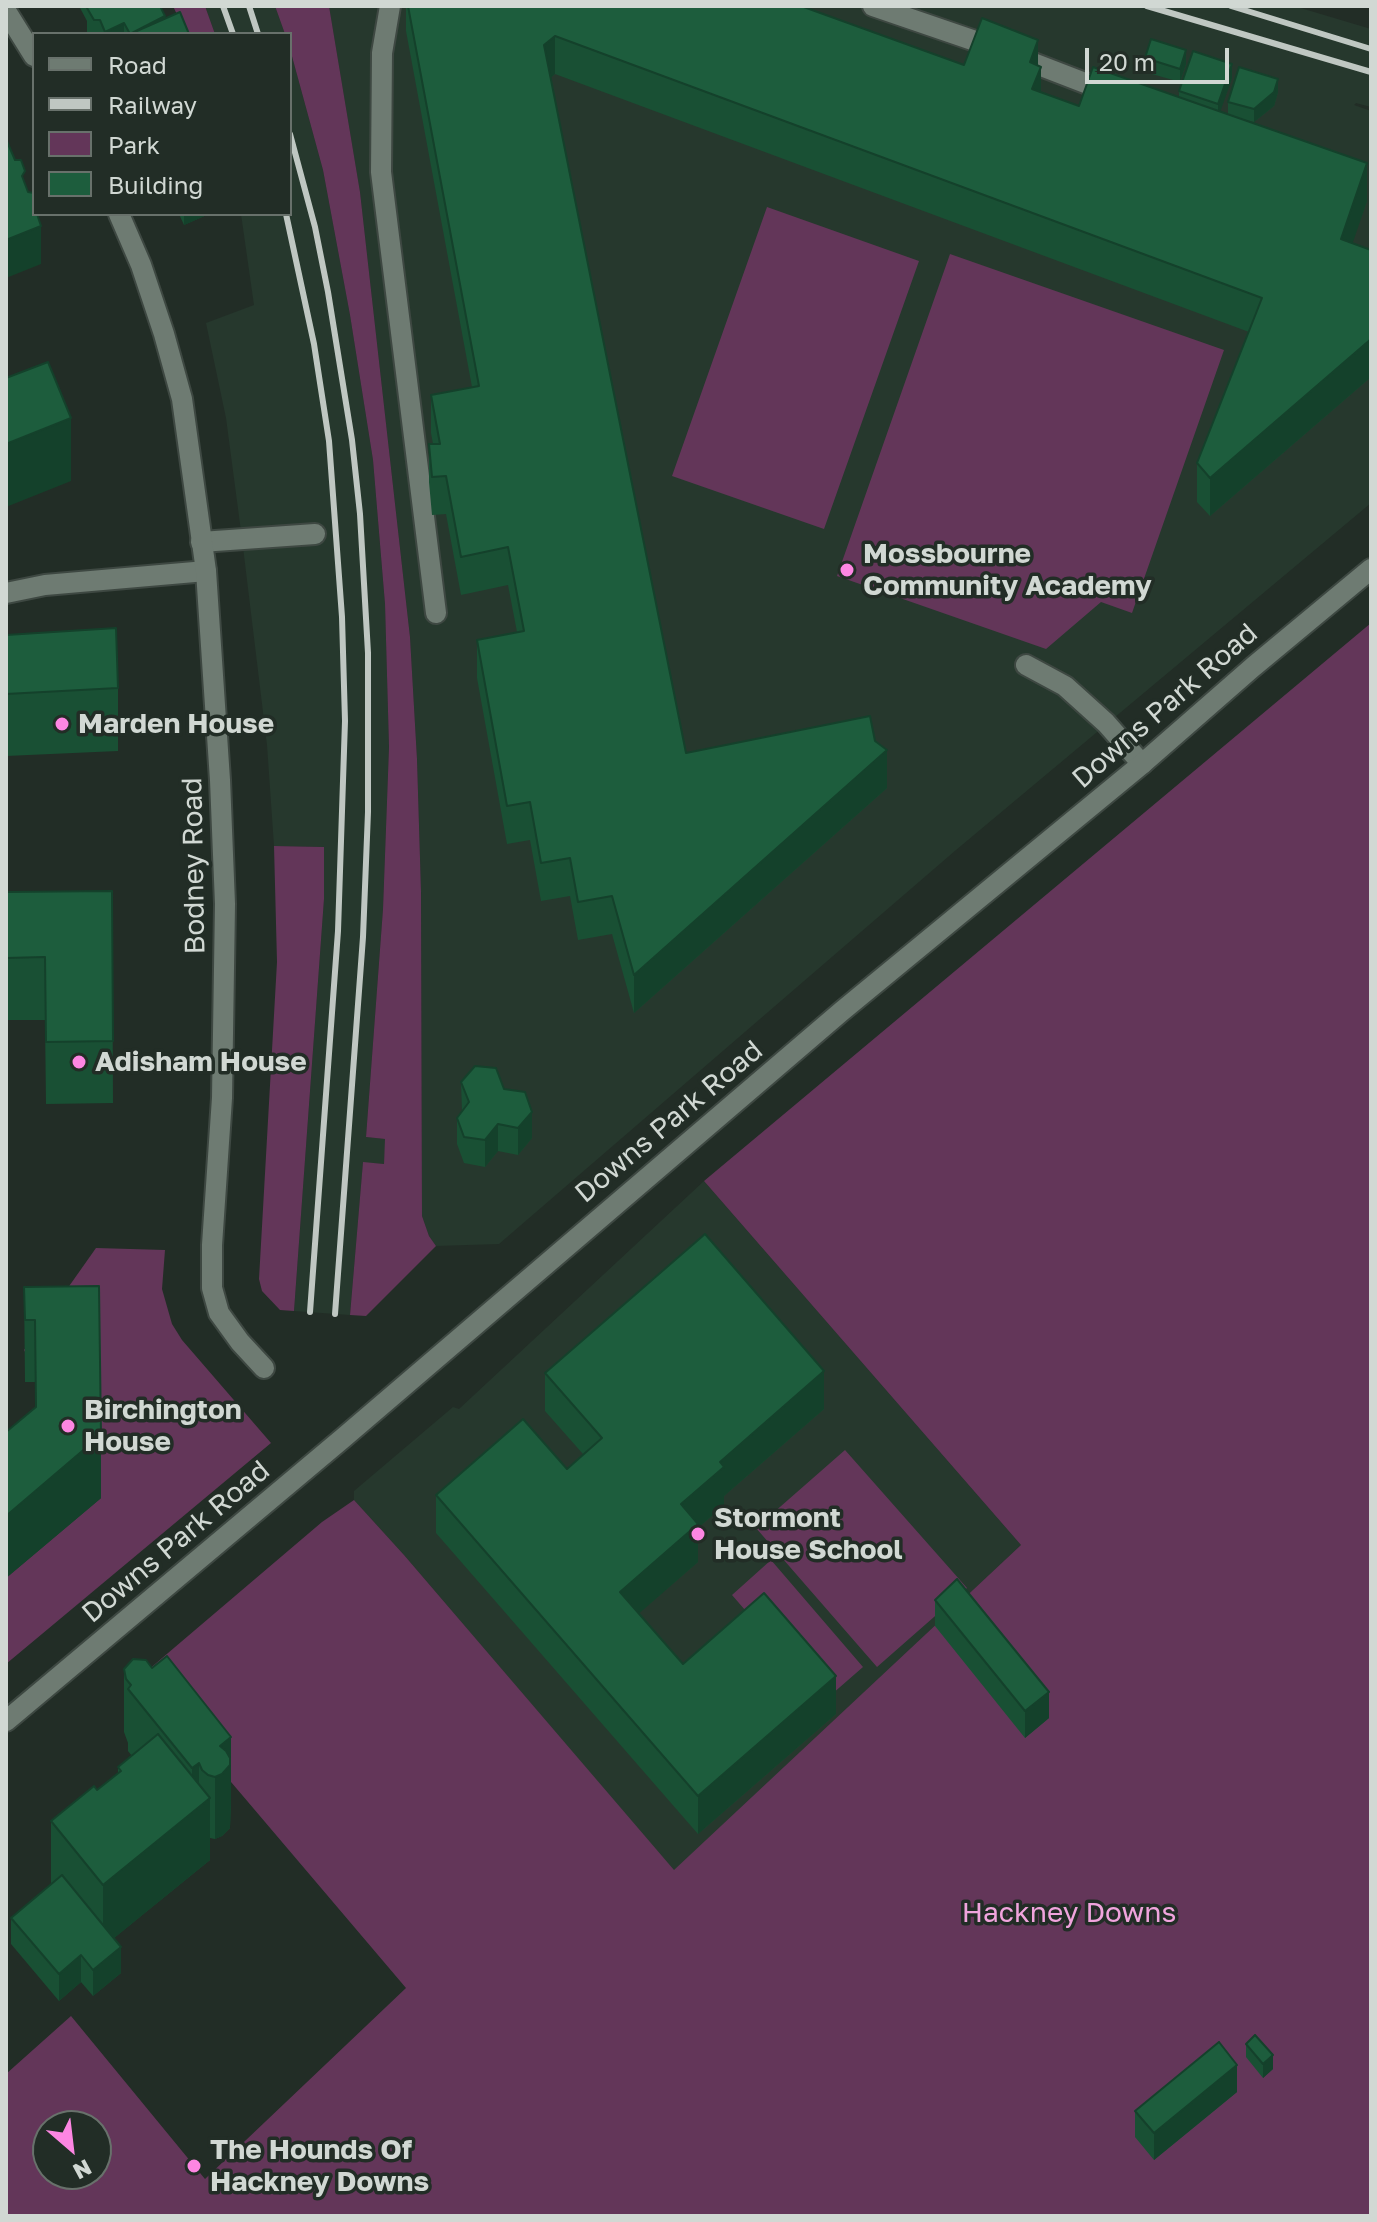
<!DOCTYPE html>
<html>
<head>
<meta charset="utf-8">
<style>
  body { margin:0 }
  #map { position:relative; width:1377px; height:2222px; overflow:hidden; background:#222d26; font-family:"Golos Text",sans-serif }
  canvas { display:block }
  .frame { position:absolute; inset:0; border:8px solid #d1d8d3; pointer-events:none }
  .legend { position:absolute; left:32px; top:32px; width:260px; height:184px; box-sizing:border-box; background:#222d26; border:2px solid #68716b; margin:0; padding:10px 14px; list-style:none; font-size:24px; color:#d1d8d3 }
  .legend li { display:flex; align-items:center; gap:16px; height:40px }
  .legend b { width:40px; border:2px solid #68716b }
  .north { position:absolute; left:32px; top:2110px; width:80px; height:80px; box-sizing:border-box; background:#222d26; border:2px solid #68716b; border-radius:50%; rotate:152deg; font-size:22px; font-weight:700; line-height:32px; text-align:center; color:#d1d8d3 }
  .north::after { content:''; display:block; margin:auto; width:28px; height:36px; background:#fd86e2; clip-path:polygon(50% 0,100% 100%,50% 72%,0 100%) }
  .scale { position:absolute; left:1085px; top:48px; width:144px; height:36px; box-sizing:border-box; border:4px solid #d1d8d3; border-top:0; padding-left:10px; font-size:24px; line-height:28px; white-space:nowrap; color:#d1d8d3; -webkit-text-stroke:6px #222d26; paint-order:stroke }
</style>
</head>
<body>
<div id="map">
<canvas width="1377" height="2222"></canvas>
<div class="frame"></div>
<ul class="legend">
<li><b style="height:10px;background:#6e7b72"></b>Road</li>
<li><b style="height:10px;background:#bfc7c2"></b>Railway</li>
<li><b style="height:22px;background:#633659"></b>Park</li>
<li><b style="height:22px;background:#1d5d3d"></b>Building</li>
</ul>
<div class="north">N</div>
<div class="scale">20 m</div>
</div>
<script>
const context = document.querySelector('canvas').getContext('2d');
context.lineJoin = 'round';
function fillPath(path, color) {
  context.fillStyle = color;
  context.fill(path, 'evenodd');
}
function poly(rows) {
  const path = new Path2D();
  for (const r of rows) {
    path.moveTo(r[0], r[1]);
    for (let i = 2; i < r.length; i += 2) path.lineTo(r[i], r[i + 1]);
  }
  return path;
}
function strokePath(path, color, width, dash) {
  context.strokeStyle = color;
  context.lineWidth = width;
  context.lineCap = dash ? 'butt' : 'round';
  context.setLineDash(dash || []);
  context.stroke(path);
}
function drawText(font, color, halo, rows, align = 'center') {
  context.font = font + ' "Golos Text",sans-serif';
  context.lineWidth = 7;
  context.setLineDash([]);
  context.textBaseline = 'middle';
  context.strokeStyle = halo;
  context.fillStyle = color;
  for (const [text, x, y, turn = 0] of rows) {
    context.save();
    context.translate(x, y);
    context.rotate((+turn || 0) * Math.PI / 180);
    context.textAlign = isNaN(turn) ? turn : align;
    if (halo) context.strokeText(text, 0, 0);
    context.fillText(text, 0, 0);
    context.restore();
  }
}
const built = poly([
  [205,6,275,6,285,34,215,34],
  [329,6,1294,6,1371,29,1371,107,1356,103,1354,105,1371,111,1371,503,956,850,499,1244,436,1246,429,1236,422,1216,421,891,417,759,410,637,360,192],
  [290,49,323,170,350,315,373,460,385,604,389,747,383,909,366,1137,386,1139,384,1164,363,1163,350,1315,294,1311,324,899,324,847,274,846,267,745,242,539,226,418,206,323,254,305,241,214,290,214],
  [704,1181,1021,1545,674,1871,404,1555,354,1500,354,1491,453,1407,459,1409]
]);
const green = poly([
  [173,6,205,6,215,34,186,34],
  [275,6,329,6,360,192,410,637,417,759,421,891,422,1216,429,1236,436,1246,366,1316,350,1315,363,1162,384,1164,385,1139,366,1137,383,909,389,747,385,604,373,460,350,315,323,170,290,49,290,34,285,34],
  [767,207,919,261,824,529,672,476],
  [950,254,1224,350,1132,613,1101,602,1046,649,837,576],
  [1371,623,1371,2216,6,2216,6,2074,71,2016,205,2179,406,1988,141,1676,322,1522,354,1500,404,1555,674,1870,1021,1545,704,1181],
  [48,2126,96,2126,96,2174,48,2174],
  [274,846,324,847,324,899,294,1311,280,1310,262,1291,259,1279,277,962],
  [96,1248,165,1250,162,1289,172,1324,182,1340,271,1443,6,1664,6,1578,101,1498,24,1350],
  [845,1450,967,1588,877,1667,756,1528],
  [771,1560,863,1667,824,1701,732,1595]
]);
const service = poly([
  [390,6,382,53,381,172,436,613],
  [873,6,984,44,1111,93],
  [201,542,315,534],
  [6,593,45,585,206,571],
  [1026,665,1065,686,1106,723,1142,764]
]);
const minor = poly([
  [6,11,34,56],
  [119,214,141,265,164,334,182,399,206,571,220,780,225,904,222,1098,212,1245,212,1288,219,1313,240,1342,264,1368],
  [6,1721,342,1439,842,1011,1142,764,1253,667,1371,569]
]);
const rail = poly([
  [223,6,233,34],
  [249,6,258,34],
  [1147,6,1371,72],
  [1231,6,1371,49],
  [290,134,315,227,328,292,352,440,360,514,368,653,368,812,363,937,335,1314],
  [286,214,314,344,329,441,342,617,345,721,338,931,310,1312]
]);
const wall = poly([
  [79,6,160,6,165,18,189,34,87,34,87,21],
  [406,6,801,6,964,65,1038,66,1041,93,1079,106,1179,97,1179,91,1232,78,1220,111,1228,114,1228,102,1278,92,1274,106,1254,122,1242,119,1367,201,1352,243,1371,250,1371,377,1210,516,1197,502,1197,463,1249,332,555,74,550,78,686,753,887,788,634,1013,612,934,578,940,570,896,541,901,530,840,507,844,477,678,477,640,517,632,508,585,461,595,446,514,432,515,429,482,429,444,433,444,431,433,431,395,472,387,406,31],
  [1145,58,1186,64,1180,82,1145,72],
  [179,214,209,214,184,225],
  [6,635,118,688,118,751,6,756],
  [112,891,113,1103,46,1104,45,1020,6,1020,6,892],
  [461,1082,504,1089,532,1138,518,1155,498,1151,485,1167,464,1163,457,1144,457,1118,462,1111],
  [24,1287,101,1498,6,1578,6,1432,35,1407,35,1382,25,1382],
  [545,1373,824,1409,724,1496,724,1505,698,1528,698,1562,639,1613,683,1664,836,1714,698,1834,436,1533,436,1495,567,1469,583,1454,545,1411],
  [935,1600,1049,1718,1025,1738,935,1626],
  [133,1659,231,1800,230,1828,222,1836,215,1839,210,1838,210,1860,114,1938,121,1973,93,1996,81,1982,59,2001,11,1944,11,1918,51,1884,51,1821,97,1790,118,1774,118,1767,132,1756,128,1751,128,1743,124,1732,124,1669],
  [1246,2044,1273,2069,1263,2078,1246,2057],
  [1237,2092,1154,2160,1135,2137,1135,2111]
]);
const shadedWall = poly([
  [124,23,124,34,105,34,105,32],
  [555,36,555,74,544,83,544,45],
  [1038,40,1038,74,1041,67,1041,105,1032,128,1030,62],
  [1186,50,1186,64,1180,82,1180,69],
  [1232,64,1232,78,1218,118,1218,104],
  [1278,79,1278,92,1274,106,1254,122,1254,109],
  [1367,163,1367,201,1341,277,1341,239],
  [34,214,38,214,38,227,41,226,41,264,6,278,6,240],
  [184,214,209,214,184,225],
  [1371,339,1371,377,1210,516,1210,478],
  [71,418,71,481,6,507,6,444],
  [887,750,887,788,634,1013,634,975],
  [532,1112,532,1138,518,1155,518,1128],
  [498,1124,498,1151,485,1167,485,1140],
  [824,1371,824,1409,724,1496,724,1505,698,1528,698,1562,620,1630,620,1592,681,1504,720,1462],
  [101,1435,101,1498,6,1578,6,1516],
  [836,1676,836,1714,698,1834,698,1796],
  [1049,1692,1049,1718,1025,1738,1025,1711],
  [231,1737,231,1800,230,1828,222,1836,215,1839,215,1777,220,1746],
  [199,1763,199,1807,210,1798,210,1860,103,1947,103,1885,192,1813,192,1768],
  [121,1947,121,1973,93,1996,93,1970],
  [81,1955,81,1982,59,2001,59,1974],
  [1273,2055,1273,2069,1263,2078,1263,2064],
  [1237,2065,1237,2092,1154,2160,1154,2133]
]);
const building = poly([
  [88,6,160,6,165,16,130,34,124,23,105,32,100,20,94,20,87,8,88,6],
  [408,6,801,6,964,65,982,18,1038,40,1030,62,1041,67,1032,89,1079,106,1093,67,1367,163,1341,239,1371,250,1371,339,1210,478,1197,463,1262,298,555,36,544,45,686,753,870,716,875,741,887,750,634,975,612,896,578,902,570,858,541,863,530,802,507,806,477,640,524,631,508,547,461,557,446,476,432,477,429,444,440,444,431,395,479,386,408,6],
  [180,12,189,34,130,34,180,12],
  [1151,39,1186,50,1180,69,1145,58,1151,39],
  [1193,51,1232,64,1218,104,1179,91,1193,51],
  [1239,67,1278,79,1274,92,1254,109,1228,102,1239,67],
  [6,139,15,160,21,160,25,171,22,176,28,192,34,193,34,214,37,214,41,226,6,240,6,139],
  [48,362,71,418,6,444,6,378,48,362],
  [116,628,118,688,6,694,6,635,116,628],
  [112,891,113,1041,46,1042,45,957,6,958,6,892,112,891],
  [475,1066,496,1068,504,1089,525,1092,532,1112,518,1128,498,1124,485,1140,464,1137,457,1118,469,1102,461,1082,475,1066],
  [705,1234,824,1371,720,1462,724,1467,681,1504,698,1524,620,1592,683,1664,764,1593,836,1676,698,1796,436,1495,523,1419,567,1469,602,1438,545,1373,705,1234],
  [99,1286,101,1435,6,1516,6,1432,36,1407,35,1320,25,1320,24,1287,99,1286],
  [957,1579,1049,1692,1025,1711,935,1600,957,1579],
  [167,1656,231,1737,220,1746,226,1751,230,1758,230,1765,222,1774,215,1777,208,1775,202,1770,199,1763,192,1768,128,1689,131,1685,126,1679,124,1669,133,1659,146,1660,152,1668,167,1656],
  [158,1734,210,1798,103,1885,51,1821,94,1786,97,1790,121,1771,118,1767,158,1734],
  [62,1875,121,1947,93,1970,81,1955,59,1974,11,1918,62,1875],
  [1255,2035,1273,2055,1263,2064,1246,2044,1255,2035],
  [1219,2042,1237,2065,1154,2133,1135,2111,1219,2042]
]);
const markers = [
  [847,570,8,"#fd86e2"],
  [62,724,8,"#fd86e2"],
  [79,1062,8,"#fd86e2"],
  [68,1426,8,"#fd86e2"],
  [698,1534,8,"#fd86e2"],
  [194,2166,8,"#fd86e2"]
];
const poiNames = [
  ["Mossbourne",863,554],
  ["Community Academy",863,586],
  ["Marden House",78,724],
  ["Adisham House",95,1062],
  ["Birchington",84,1410],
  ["House",84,1442],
  ["Stormont",714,1518],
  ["House School",714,1550],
  ["The Hounds Of",210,2150],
  ["Hackney Downs",210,2182]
];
const streetNames = [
  ["Downs Park Road",1165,706,-41],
  ["Bodney Road",194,866,-91],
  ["Downs Park Road",669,1122,-40],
  ["Downs Park Road",176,1542,-40]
];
const parkNames = [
  ["Hackney Downs",1069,1913]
];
fillPath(built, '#26382d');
fillPath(green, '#633659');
strokePath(service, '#3e4842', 24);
strokePath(minor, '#3e4842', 24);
strokePath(service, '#6e7b72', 20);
strokePath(minor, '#6e7b72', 20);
strokePath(rail, '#bfc7c2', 6);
fillPath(wall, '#195034');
fillPath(shadedWall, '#14412b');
fillPath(building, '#1d5d3d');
strokePath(building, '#14412b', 2);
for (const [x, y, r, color] of markers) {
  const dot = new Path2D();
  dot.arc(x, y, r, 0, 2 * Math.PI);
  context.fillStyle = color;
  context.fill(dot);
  strokePath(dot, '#222d26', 3);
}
drawText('bold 28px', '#d1d8d3', '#222d26', poiNames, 'left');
drawText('28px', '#d1d8d3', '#222d26', streetNames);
drawText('28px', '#f0a4dd', '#222d26', parkNames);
</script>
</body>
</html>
